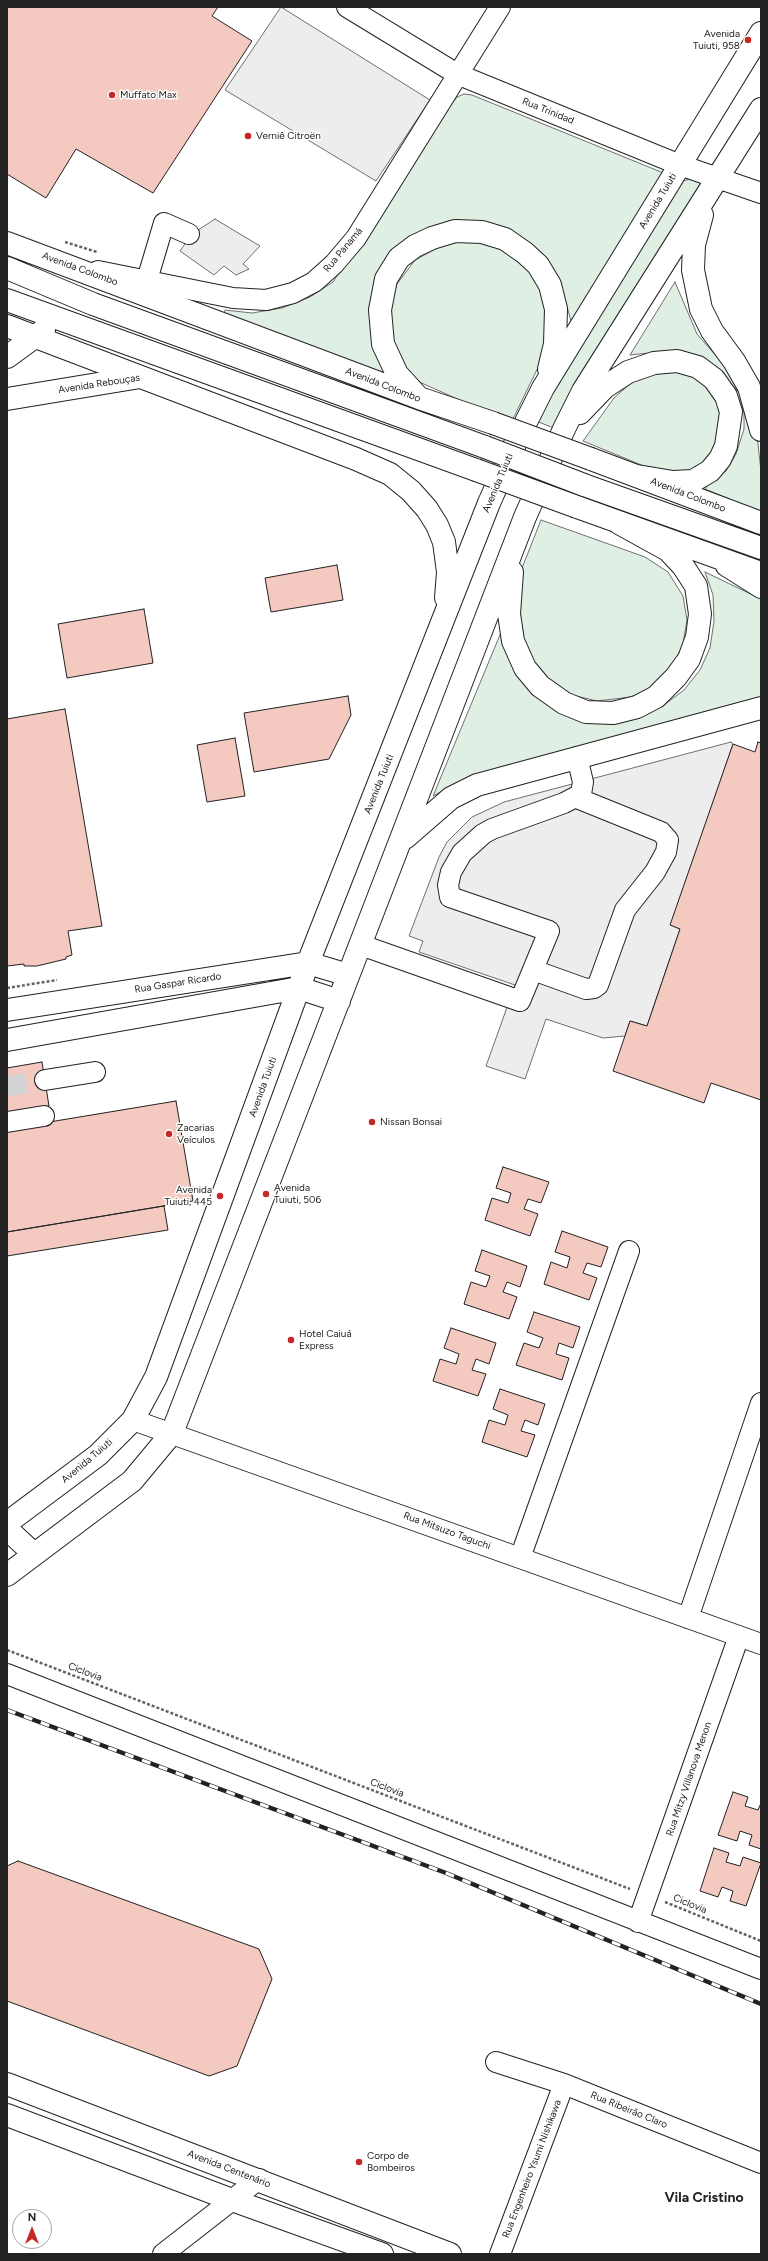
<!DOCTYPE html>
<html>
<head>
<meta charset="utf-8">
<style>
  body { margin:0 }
  #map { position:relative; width:768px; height:2261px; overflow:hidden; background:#fff; font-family:Figtree,sans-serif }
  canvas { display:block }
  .frame { position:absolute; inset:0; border:8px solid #222; pointer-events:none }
  .north { position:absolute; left:12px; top:2209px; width:40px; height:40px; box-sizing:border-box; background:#fff; border:1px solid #a7a7a7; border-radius:50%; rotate:0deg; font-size:11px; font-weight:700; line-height:16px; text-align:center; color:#222 }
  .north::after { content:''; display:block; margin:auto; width:14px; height:18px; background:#c62828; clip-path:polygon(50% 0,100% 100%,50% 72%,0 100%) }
</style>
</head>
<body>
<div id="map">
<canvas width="768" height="2261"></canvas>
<div class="frame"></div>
<div class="north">N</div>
</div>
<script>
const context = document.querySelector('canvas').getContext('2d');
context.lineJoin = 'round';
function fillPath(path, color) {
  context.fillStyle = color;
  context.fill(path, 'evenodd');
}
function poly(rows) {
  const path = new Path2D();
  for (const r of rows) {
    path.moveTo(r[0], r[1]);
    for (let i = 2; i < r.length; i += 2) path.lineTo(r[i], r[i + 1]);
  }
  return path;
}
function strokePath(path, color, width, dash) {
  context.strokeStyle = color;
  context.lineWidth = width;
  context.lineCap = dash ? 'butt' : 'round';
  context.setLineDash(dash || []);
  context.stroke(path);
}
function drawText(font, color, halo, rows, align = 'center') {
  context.font = font + ' Figtree,sans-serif';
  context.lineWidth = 3;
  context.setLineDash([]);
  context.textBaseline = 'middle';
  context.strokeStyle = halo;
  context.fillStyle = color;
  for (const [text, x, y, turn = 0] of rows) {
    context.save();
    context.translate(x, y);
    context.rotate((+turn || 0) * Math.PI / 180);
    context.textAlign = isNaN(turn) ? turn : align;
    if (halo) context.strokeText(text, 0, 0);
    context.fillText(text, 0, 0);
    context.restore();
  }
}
const green = poly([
  [464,94,472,95,666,174,572,325,562,288,546,263,483,224,388,260,386,376,222,318,225,310,252,313,282,308,310,297,333,282,451,104,457,97,464,94],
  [691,179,701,183,702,191,554,428,536,421,682,181,691,179],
  [467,240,511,249,550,296,547,349,511,423,415,380,401,368,394,349,390,305,397,284,415,260,443,245,467,240],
  [675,282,697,334,724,365,738,391,702,359,658,352,630,355,675,282],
  [677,367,702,377,718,394,724,440,697,473,673,478,583,441,614,398,640,375,677,367],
  [744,408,754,421,758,444,761,471,761,512,705,489,710,482,726,471,736,454,744,429,744,408],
  [541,520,645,557,668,572,683,596,687,620,683,644,672,668,655,685,631,697,597,701,568,694,541,676,526,651,518,620,522,568,541,520],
  [705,572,761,599,761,701,460,782,433,796,502,630,544,699,644,715,664,705,684,690,700,670,710,648,714,621,713,595,705,572]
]);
const parking = poly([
  [281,7,430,100,376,181,225,90,281,7],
  [215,219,260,246,243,264,249,269,236,275,224,266,214,275,180,251,192,234,215,219],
  [731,742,733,744,671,925,680,929,647,1026,630,1021,625,1036,603,1038,546,1019,525,1079,486,1066,515,985,419,952,423,941,409,936,439,857,447,842,472,817,504,802,731,742]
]);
const building = poly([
  [7,7,218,7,212,16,252,41,153,193,76,149,46,198,7,174,7,7],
  [337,565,343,600,271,612,265,578,337,565],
  [144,609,153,663,67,678,58,624,144,609],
  [348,696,351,715,329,759,254,772,244,713,348,696],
  [65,709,102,926,68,931,72,955,66,957,66,959,37,966,24,966,24,964,7,966,7,719,65,709],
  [235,738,245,796,207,802,197,745,235,738],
  [758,742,761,743,761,1100,711,1083,704,1103,613,1071,630,1021,647,1026,680,929,670,925,733,744,755,752,758,742],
  [42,1062,49,1106,7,1113,7,1068,42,1062],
  [176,1101,193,1201,7,1232,7,1129,176,1101],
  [503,1167,549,1182,541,1203,528,1199,524,1209,538,1214,530,1236,485,1220,492,1198,508,1203,511,1193,496,1188,503,1167],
  [164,1206,168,1230,7,1256,7,1232,164,1206],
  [562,1231,608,1247,601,1267,587,1263,583,1273,597,1278,589,1300,544,1284,551,1262,567,1268,570,1257,555,1252,562,1231],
  [482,1250,527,1266,520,1287,507,1282,503,1292,517,1297,509,1319,464,1304,471,1282,486,1287,490,1276,475,1271,482,1250],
  [534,1312,580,1327,573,1348,559,1343,556,1354,569,1358,562,1380,516,1365,524,1343,539,1348,543,1338,527,1332,534,1312],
  [451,1328,496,1343,489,1364,476,1359,472,1370,486,1374,478,1396,433,1381,440,1359,456,1364,459,1354,444,1348,451,1328],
  [500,1389,545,1404,538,1425,525,1420,521,1431,535,1435,527,1457,482,1442,489,1420,505,1425,508,1415,493,1409,500,1389],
  [733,1792,748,1797,745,1806,758,1810,761,1803,761,1849,749,1845,752,1835,740,1831,737,1841,718,1835,733,1792],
  [714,1848,729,1853,726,1862,740,1866,743,1857,761,1863,746,1906,730,1901,733,1891,722,1887,718,1897,700,1891,714,1848],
  [18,1861,259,1949,272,1979,237,2066,209,2076,7,2001,7,1866,18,1861]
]);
const minorTunnel = poly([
  [7,1086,45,1080]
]);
const path = poly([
  [65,242,97,252],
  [7,988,57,980],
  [7,1650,630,1889],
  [665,1902,761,1941]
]);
const minor = poly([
  [347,7,457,74,680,165,761,193],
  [98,271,233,298,266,300,293,293,314,282,334,264,356,238,500,7],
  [147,280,164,223,189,234],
  [726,566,761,588],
  [361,945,520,1001,549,931,450,897,448,885,451,872,462,853,483,834,492,829,564,803,581,794,583,782,577,757],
  [533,970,586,989,594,988,598,985,625,910,655,872,666,852,668,840,661,832,577,798],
  [45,1080,95,1072],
  [7,1122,44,1116],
  [133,1420,761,1644],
  [520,1558,629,1251],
  [688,1618,761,1403],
  [7,1674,761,1969],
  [638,1922,739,1636],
  [496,2062,564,2084,761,2163],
  [163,2254,259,2179],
  [500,2254,564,2084]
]);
const major = poly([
  [702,215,694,245,693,270,701,309,712,331,734,361,749,387,761,430],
  [7,243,419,398,493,423],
  [7,268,93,304,485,447],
  [7,300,476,470],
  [7,326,356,459,390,474,411,491,427,509,437,525,444,542,448,572,446,598],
  [7,357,44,330],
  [417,396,397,374,383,344,380,310,386,279,399,258,415,246,432,238,455,231,482,232,505,239,525,253,538,265,550,285,556,309,555,344,549,369],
  [7,399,140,377],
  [580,413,605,387,628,372,654,363,677,361,698,367,714,379,726,396,731,412,726,446,720,459,710,471,693,481,673,482,637,476],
  [591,459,761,523],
  [584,485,761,548],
  [577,507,761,573],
  [512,572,509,614,513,641,525,668,540,686,564,703,586,712,613,713,637,707,656,697,676,677,689,659,697,637,700,614,696,586,683,566,668,550,619,523],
  [405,838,451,798,477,785,761,708],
  [7,1010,308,963,348,975],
  [7,1040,299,988,339,1001],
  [7,1523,98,1455,133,1420,156,1377,308,963,489,503,515,444,543,388,761,33],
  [7,1529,34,1554],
  [7,1575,132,1481,172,1433,525,517,564,429,583,391,761,109],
  [7,2084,450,2254],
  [7,2115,232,2200,382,2254]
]);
const rail = poly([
  [7,1710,446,1873,761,2004]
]);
const majorBridge = poly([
  [493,423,591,459],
  [485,447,584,485],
  [476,470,577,507]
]);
const markers = [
  [748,40,4,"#c62828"],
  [112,95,4,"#c62828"],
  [248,136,4,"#c62828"],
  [372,1122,4,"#c62828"],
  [169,1134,4,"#c62828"],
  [266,1194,4,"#c62828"],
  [220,1196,4,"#c62828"],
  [291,1340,4,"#c62828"],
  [359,2162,4,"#c62828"]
];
const poiNames = [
  ["Avenida",740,34,"right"],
  ["Tuiuti, 958",740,46,"right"],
  ["Muffato Max",120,95],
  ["Verniê Citroën",256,136],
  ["Nissan Bonsai",380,1122],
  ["Zacarias",177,1128],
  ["Veículos",177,1140],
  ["Avenida",274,1188],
  ["Tuiuti, 506",274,1200],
  ["Avenida",212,1190,"right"],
  ["Tuiuti, 445",212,1202,"right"],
  ["Hotel Caiuá",299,1334],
  ["Express",299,1346],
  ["Corpo de",367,2156],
  ["Bombeiros",367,2168]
];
const streetNames = [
  ["Rua Trinidad",548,111,22],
  ["Avenida Tuiuti",658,201,-59],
  ["Rua Panamá",343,250,-50],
  ["Avenida Colombo",80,269,20],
  ["Avenida Rebouças",99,384,-9],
  ["Avenida Colombo",383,385,21],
  ["Avenida Tuiuti",498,483,-67],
  ["Avenida Colombo",688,495,21],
  ["Avenida Tuiuti",379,784,-68],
  ["Rua Gaspar Ricardo",178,983,-9],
  ["Avenida Tuiuti",263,1087,-70],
  ["Avenida Tuiuti",87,1461,-40],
  ["Rua Mitsuzo Taguchi",447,1531,20],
  ["Ciclovia",85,1672,21],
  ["Rua Mitzy Villanova Menon",689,1779,-71],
  ["Ciclovia",387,1788,21],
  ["Ciclovia",690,1904,22],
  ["Rua Ribeirão Claro",629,2110,22],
  ["Avenida Centenário",229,2169,21],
  ["Rua Engenheiro Ysumi Nishikawa",532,2169,-69]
];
const districtNames = [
  ["Vila Cristino",704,2198]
];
fillPath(green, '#e0efe3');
strokePath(green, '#6f6f6f', 1);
fillPath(parking, '#ededed');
strokePath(parking, '#6f6f6f', 1);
fillPath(building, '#f3c9c0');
strokePath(building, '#222', 1);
strokePath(minorTunnel, '#d3d3d3', 20, [20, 10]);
strokePath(minor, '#222', 22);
strokePath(major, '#222', 24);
strokePath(path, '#646464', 2.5, [3, 2]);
strokePath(minor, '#fff', 20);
strokePath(major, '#fff', 22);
strokePath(rail, '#222', 4.5);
strokePath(rail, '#fff', 3, [9]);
strokePath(majorBridge, '#222', 24, []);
strokePath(majorBridge, '#fff', 22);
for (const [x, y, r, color] of markers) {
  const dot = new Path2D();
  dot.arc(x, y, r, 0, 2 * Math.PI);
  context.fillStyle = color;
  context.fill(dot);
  strokePath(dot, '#fff', 1.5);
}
drawText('10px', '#222', '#fff', poiNames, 'left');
drawText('10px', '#222', '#fff', streetNames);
drawText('bold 14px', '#222', '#fff', districtNames);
</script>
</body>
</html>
